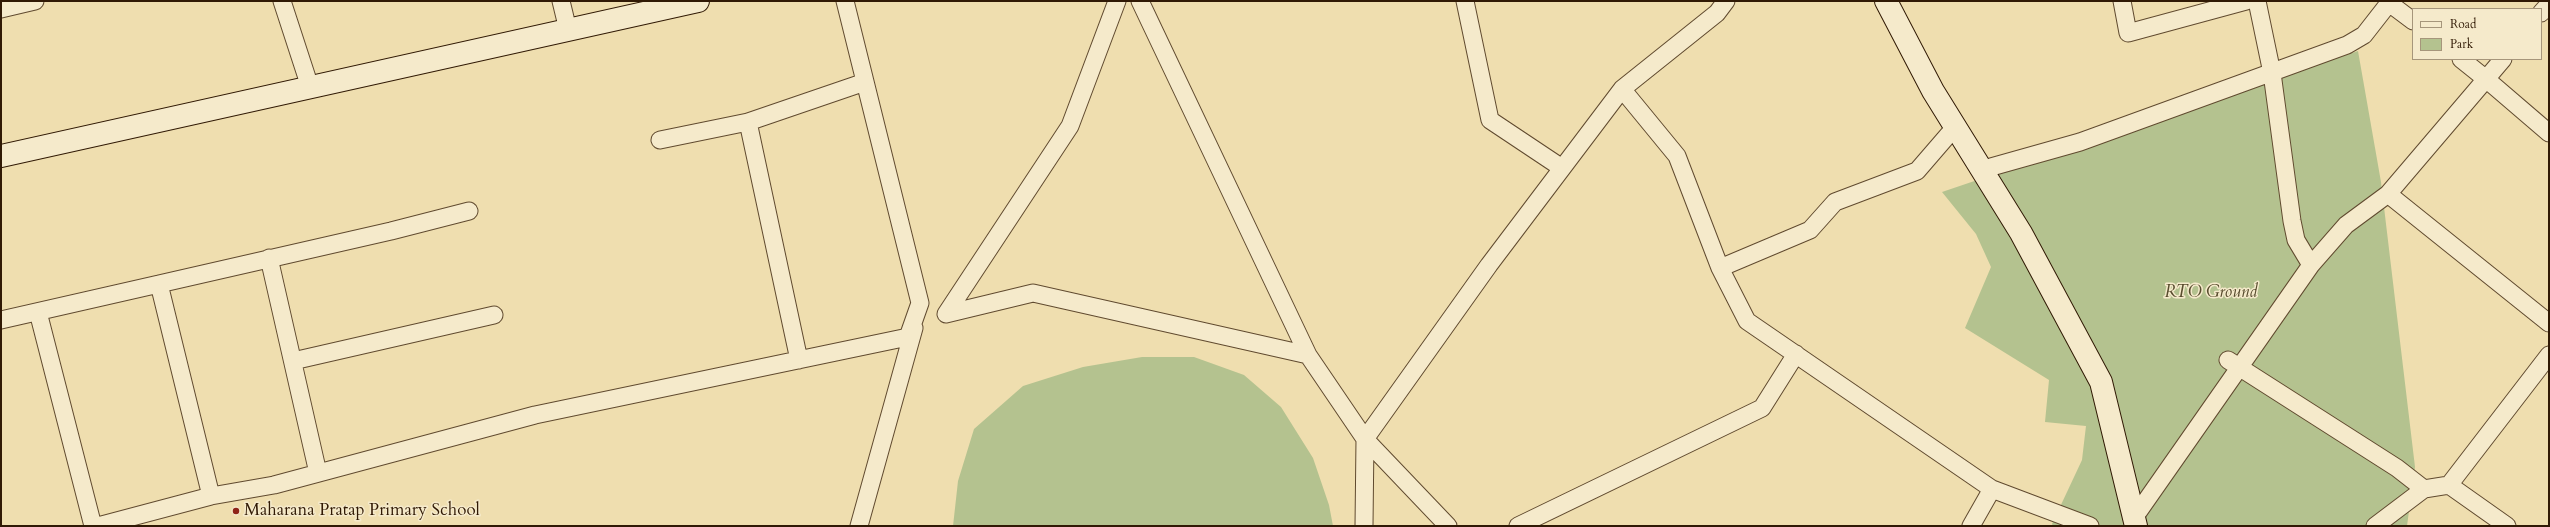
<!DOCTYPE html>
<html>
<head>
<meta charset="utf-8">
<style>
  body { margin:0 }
  #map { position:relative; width:2550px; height:527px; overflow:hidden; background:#efdeaf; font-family:Cardo,serif }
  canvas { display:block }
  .frame { position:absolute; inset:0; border:2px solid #301904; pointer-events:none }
  .legend { position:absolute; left:2412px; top:8px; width:130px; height:52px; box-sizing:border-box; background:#f5eacb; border:1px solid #a6967b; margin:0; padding:5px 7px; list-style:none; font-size:12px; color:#301904 }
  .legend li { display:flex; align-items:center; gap:8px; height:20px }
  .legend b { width:20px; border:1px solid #a6967b }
</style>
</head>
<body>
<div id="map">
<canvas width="2550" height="527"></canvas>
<div class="frame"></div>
<ul class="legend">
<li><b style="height:5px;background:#f5eacb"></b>Road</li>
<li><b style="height:11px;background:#b4c28f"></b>Park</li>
</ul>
</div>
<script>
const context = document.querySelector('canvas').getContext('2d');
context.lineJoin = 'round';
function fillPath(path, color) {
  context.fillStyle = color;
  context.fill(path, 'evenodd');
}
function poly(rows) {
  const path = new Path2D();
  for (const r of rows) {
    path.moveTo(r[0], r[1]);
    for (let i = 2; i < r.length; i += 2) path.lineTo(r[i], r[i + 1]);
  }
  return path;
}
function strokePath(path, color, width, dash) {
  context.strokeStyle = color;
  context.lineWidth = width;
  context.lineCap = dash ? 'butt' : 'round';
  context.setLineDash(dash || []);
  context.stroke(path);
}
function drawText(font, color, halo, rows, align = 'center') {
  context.font = font + ' Cardo,serif';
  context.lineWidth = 3;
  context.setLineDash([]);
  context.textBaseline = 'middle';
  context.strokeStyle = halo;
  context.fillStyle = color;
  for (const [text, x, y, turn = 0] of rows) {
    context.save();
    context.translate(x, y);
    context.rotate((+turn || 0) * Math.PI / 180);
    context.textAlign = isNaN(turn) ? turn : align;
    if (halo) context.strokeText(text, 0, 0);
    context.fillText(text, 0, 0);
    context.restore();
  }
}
const green = poly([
  [2358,51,2381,182,2415,467,2407,526,2053,526,2052,524,2082,460,2086,426,2045,422,2049,380,1965,328,1991,267,1976,234,1942,192],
  [1142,357,1194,357,1244,375,1281,407,1313,458,1329,505,1333,526,953,526,958,481,974,429,1023,386,1083,367]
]);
const street = poly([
  [282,1,310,87],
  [561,1,568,30],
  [1117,1,1070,126,946,314,1033,293,1308,355],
  [1140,1,1308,355,1365,439,1448,526],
  [1465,1,1490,120,1562,168],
  [2122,1,2128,33,2246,1],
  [2257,1,2272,73,2292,221,2296,240,2311,265],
  [1,9,35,1],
  [2541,13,2549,4],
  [2461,59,2486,79,2503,59],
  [1622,89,1677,156,1720,268,1747,321,1992,489,2090,526],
  [748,122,865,82],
  [2549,133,2486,79,2388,194,2549,323],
  [660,140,748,122,799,360],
  [1984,169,2080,142,2347,45,2364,35,2389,3,2413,21],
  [269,258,318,473],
  [1720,268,1810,230,1835,202,1917,171,1955,127],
  [159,284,391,231,469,211],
  [38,312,93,526],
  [1,320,159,284,211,496,274,485,535,415,908,337,920,303,845,1],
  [2228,360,2397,468,2424,489],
  [293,361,494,315],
  [2449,485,2507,526],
  [2134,518,2311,265,2346,225,2388,194],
  [98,526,211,496],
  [859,526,914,328],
  [1364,526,1365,439,1489,265,1622,89,1717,13,1726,1],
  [1518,526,1762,408,1796,354],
  [1971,526,1992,489],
  [2375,526,2424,489,2449,485,2549,355]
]);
const secondary = poly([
  [1886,1,1933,91,2021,233,2101,382,2136,526],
  [1,156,698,1]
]);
const markers = [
  [236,511,4,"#8f2418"]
];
const parkNames = [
  ["RTO Ground",2211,293]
];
const poiNames = [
  ["Maharana Pratap Primary School",244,511]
];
fillPath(green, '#b4c28f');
strokePath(street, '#604a2f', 19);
strokePath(secondary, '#301904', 24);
strokePath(street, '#f5eacb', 17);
strokePath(secondary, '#f5eacb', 22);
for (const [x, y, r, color] of markers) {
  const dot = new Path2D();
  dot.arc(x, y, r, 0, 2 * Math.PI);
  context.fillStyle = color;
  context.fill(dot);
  strokePath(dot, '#f5eacb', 1.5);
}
drawText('italic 17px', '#584c2e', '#f5eacb', parkNames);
drawText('17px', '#301904', '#f5eacb', poiNames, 'left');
</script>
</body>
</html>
